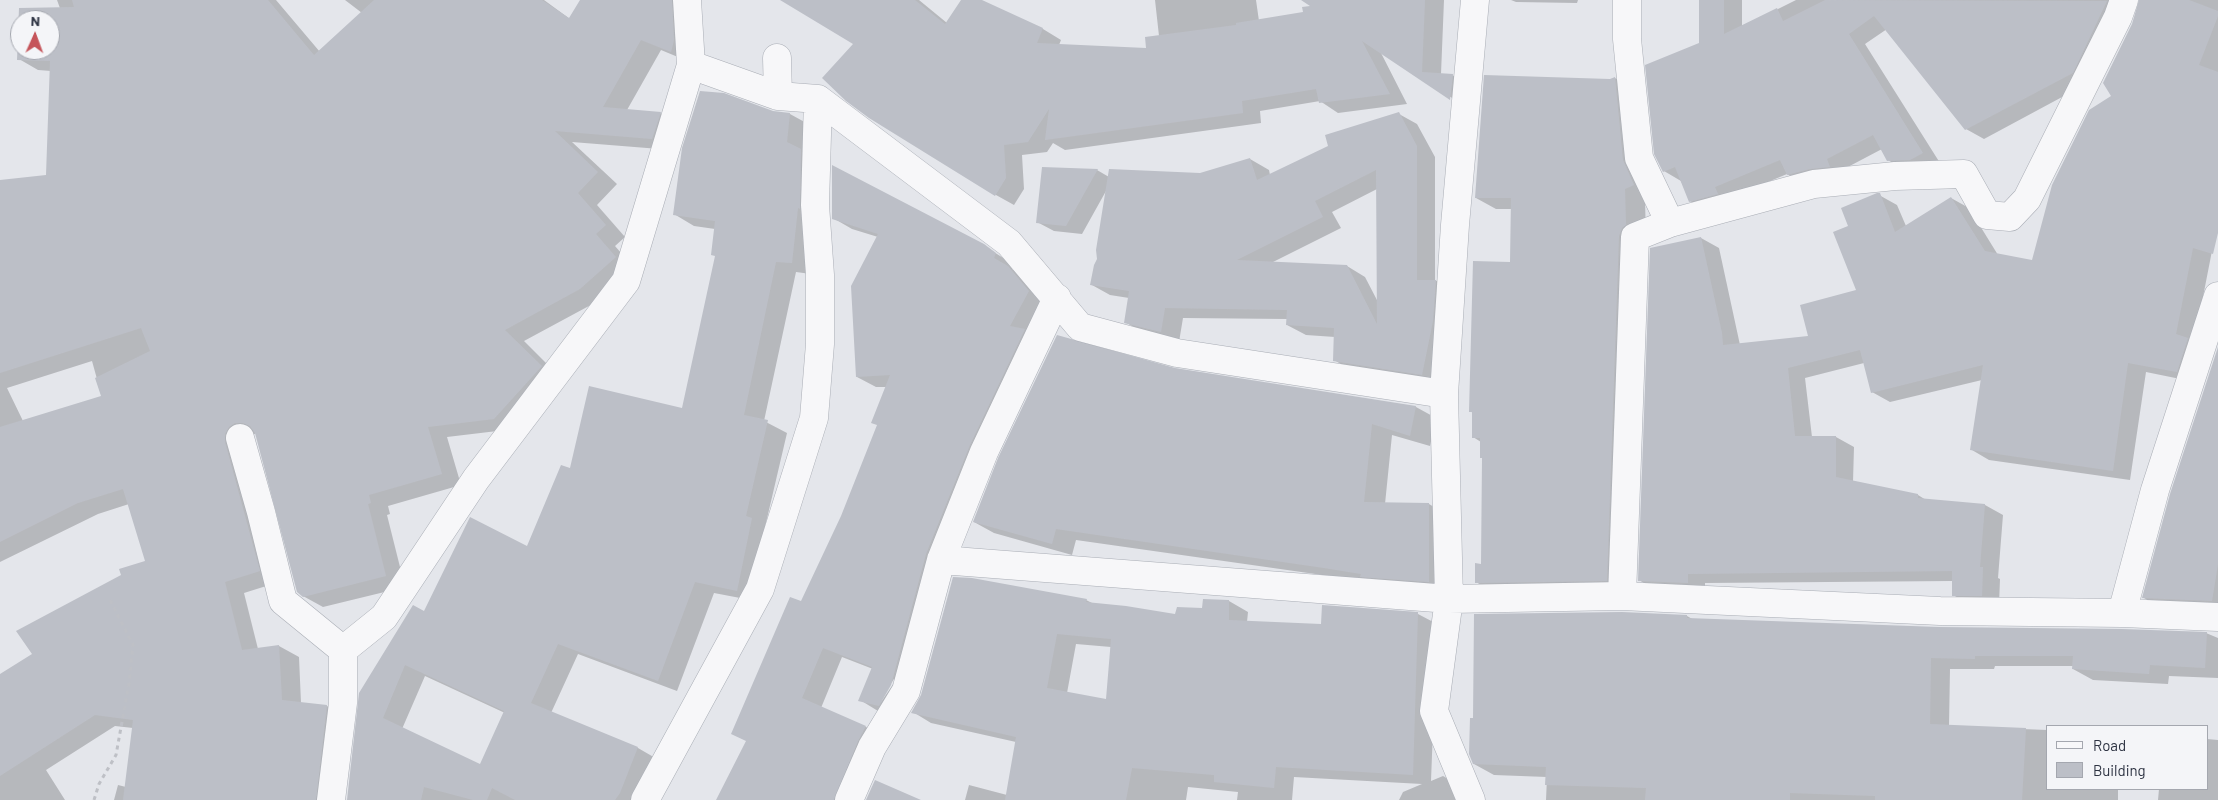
<!DOCTYPE html>
<html>
<head>
<meta charset="utf-8">
<style>
  body { margin:0 }
  #map { position:relative; width:2218px; height:800px; overflow:hidden; background:#e4e6eb; font-family:Barlow,sans-serif }
  canvas { display:block }
  .legend { position:absolute; left:2046px; top:725px; width:162px; height:65px; box-sizing:border-box; background:#f4f5f8; border:1px solid #a4a7af; margin:0; padding:6px 9px; list-style:none; font-size:15px; color:#2d3342 }
  .legend li { display:flex; align-items:center; gap:10px; height:25px }
  .legend b { width:25px; border:1px solid #a4a7af }
  .north { position:absolute; left:10px; top:10px; width:50px; height:50px; box-sizing:border-box; background:#f4f5f8; border:1px solid #a4a7af; border-radius:50%; rotate:2deg; font-size:14px; font-weight:700; line-height:20px; text-align:center; color:#2d3342 }
  .north::after { content:''; display:block; margin:auto; width:18px; height:22px; background:#c5545a; clip-path:polygon(50% 0,100% 100%,50% 72%,0 100%) }
</style>
</head>
<body>
<div id="map">
<canvas width="2218" height="800"></canvas>
<ul class="legend">
<li><b style="height:6px;background:#f7f7f9"></b>Road</li>
<li><b style="height:14px;background:#bcbfc7"></b>Building</li>
</ul>
<div class="north">N</div>
</div>
<script>
const context = document.querySelector('canvas').getContext('2d');
context.lineJoin = 'round';
function fillPath(path, color) {
  context.fillStyle = color;
  context.fill(path, 'evenodd');
}
function poly(rows) {
  const path = new Path2D();
  for (const r of rows) {
    path.moveTo(r[0], r[1]);
    for (let i = 2; i < r.length; i += 2) path.lineTo(r[i], r[i + 1]);
  }
  return path;
}
function strokePath(path, color, width, dash) {
  context.strokeStyle = color;
  context.lineWidth = width;
  context.lineCap = dash ? 'butt' : 'round';
  context.setLineDash(dash || []);
  context.stroke(path);
}
const shadow = poly([
  [57,0,276,0,320,52,362,13,345,0,544,0,570,19,581,0,694,0,690,62,661,50,627,110,660,113,680,124,672,150,572,142,617,184,597,205,625,237,615,246,635,269,600,300,524,341,561,378,514,429,447,437,461,485,388,506,390,514,387,515,405,587,323,607,303,596,256,433,249,438,279,582,244,593,258,649,279,646,299,657,301,703,327,706,346,717,336,800,114,800,118,785,126,787,133,728,115,726,46,770,65,800,0,800,0,675,34,654,147,562,129,504,98,514,0,562,0,181,47,176,51,71,38,70,19,59,20,8,61,11],
  [20,20,50,20,50,50,20,50],
  [92,361,102,397,23,421,7,388],
  [785,0,919,0,947,23,962,0,979,0,1043,29,1061,40,1059,45,1148,49,1159,36,1155,0,1256,0,1259,21,1304,13,1347,0,1444,0,1441,74,1452,75,1471,85,1469,109,1380,51,1407,104,1338,113,1320,101,1260,111,1261,123,1065,150,1053,143,1047,152,1022,155,1024,189,1014,205,996,195,855,44],
  [1511,0,1578,0,1577,3,1516,2],
  [1700,0,1742,0,1742,27,1796,0,2130,0,2090,82,1984,139,1966,129,1887,29,1865,44,1940,163,1906,171,1888,160,1882,149,1844,169,1805,185,1787,174,1732,197,1708,211,1690,201,1681,181,1664,171,1700,44],
  [2140,0,2218,0,2218,220,2194,343,2195,382,2146,372,2130,480,1989,460,1972,450,1982,380,1890,402,1872,392,1864,363,1805,378,1812,437,1836,437,1854,447,1853,482,1918,495,1926,500,1985,505,2003,515,1998,578,2000,579,1999,605,1971,605,1953,595,1953,581,1705,583,1705,593,1657,591,1639,580,1701,238,1719,248,1740,345,1810,337,1857,291,1850,227,1879,195,1897,205,1906,226,1951,198,1969,208,1998,255,2033,262,2112,97],
  [1615,78,1635,90,1645,200,1646,237,1627,592,1496,594,1476,582,1482,565,1484,458,1481,442,1473,437,1473,413,1470,411,1512,263,1512,209,1496,209,1476,198,1610,80],
  [773,112,790,114,810,125,811,274,796,272,764,421,787,433,765,527,756,601,714,593,677,691,578,654,551,713,638,748,657,759,641,800,348,800,424,612,527,547,570,470,683,409,716,256,715,229,694,226,674,214],
  [425,676,505,713,481,766,402,729],
  [1399,114,1417,124,1435,157,1435,280,1454,291,1441,385,1353,371,1334,360,1335,337,1306,335,1287,325,1287,319,1183,318,1179,342,1144,333,1125,322,1129,298,1110,295,1092,285,1099,259,1106,191,1082,234,1054,231,1037,222,1043,168,1097,170,1109,177,1200,175,1250,159,1269,170,1270,175],
  [1377,189,1378,302,1365,277,1347,266,1271,263,1341,228,1332,212],
  [833,218,983,245,1014,265,1012,269,1026,278,1047,302,988,456,910,696,878,711,860,700,873,669,842,657,821,708,866,727,884,738,855,800,718,800,747,742,801,603,842,517,878,426,887,387,876,387,857,377,878,237,852,229],
  [894,679,896,680,881,702,883,696],
  [2218,351,2218,609,2159,607,2144,598],
  [1174,370,1416,407,1436,418,1430,446,1392,435,1385,504,1429,504,1449,516,1449,593,1076,540,1072,555,994,533,974,522],
  [1086,600,1094,604,1176,616,1229,601,1248,612,1247,622,1322,626,1418,614,1437,624,1431,781,1443,776,1462,787,1468,800,1399,800,1403,792,1422,784,1294,777,1292,800,1237,800,1238,792,1188,787,1186,800,965,800,969,785,1007,795,1016,742,931,723,913,712],
  [1076,644,1111,647,1107,701,1067,693],
  [1622,613,1687,616,1694,620,1939,628,2206,633,2218,638,2218,678,2169,676,2168,684,2093,680,2073,669,2074,666,1995,666,1994,669,1950,669,1949,726,2047,730,2047,789,2118,789,2118,800,1546,800,1547,777,1494,775,1474,764,1474,719],
  [2207,739,2218,740,2218,800,2158,800,2159,789,2207,789]
]);
const building = poly([
  [72,0,268,0,314,55,374,0,542,0,569,18,580,0,672,0,674,40,671,52,641,40,603,107,661,112,652,139,555,131,598,172,578,193,606,225,596,234,616,257,580,289,505,330,542,366,494,419,428,427,442,474,369,495,371,503,368,504,386,576,303,597,297,592,255,433,250,426,243,423,235,423,229,427,225,434,225,442,260,571,225,582,242,650,279,645,282,700,327,705,316,800,123,800,133,720,95,715,0,776,0,674,32,654,16,631,121,575,119,569,145,561,123,489,78,503,0,542,0,427,101,396,95,378,150,351,141,328,0,373,0,180,46,175,50,61,17,60,19,8,74,7],
  [20,20,50,20,50,50,20,50],
  [780,0,915,0,945,24,961,0,982,0,1043,28,1037,43,1146,48,1145,37,1236,25,1236,23,1303,12,1302,7,1310,6,1301,0,1425,0,1422,72,1453,74,1450,100,1362,41,1390,94,1319,103,1316,89,1242,101,1243,113,1045,140,1049,109,1028,142,1004,145,1006,178,995,196,869,118,846,101,822,78,853,44],
  [1699,0,1724,0,1724,34,1777,8,1783,21,1825,0,2107,1,2073,73,1965,130,1874,16,1849,34,1923,153,1910,160,1887,161,1873,135,1827,159,1830,167,1810,169,1787,175,1780,160,1715,187,1718,194,1689,202,1675,167,1663,172,1654,154,1645,65,1699,43],
  [2139,0,2189,0,2218,11,2218,16,2199,65,2218,72,2218,233,2213,254,2193,248,2176,334,2188,338,2177,372,2128,363,2113,471,1970,450,1983,365,1871,393,1860,350,1788,368,1795,436,1836,436,1836,477,1918,494,1918,498,1985,504,1980,567,1983,567,1982,596,1952,596,1952,571,1688,574,1688,583,1638,581,1650,248,1701,237,1722,333,1723,345,1808,336,1800,305,1856,290,1833,232,1848,226,1841,208,1877,193,1880,193,1895,232,1951,197,1985,251,2032,260,2052,185,2089,110,2111,96,2103,83,2132,24],
  [1484,75,1610,79,1615,77,1623,160,1634,185,1625,189,1626,225,1622,228,1619,236,1607,581,1475,583,1475,563,1481,564,1482,458,1480,458,1480,438,1472,438,1472,412,1469,412,1473,261,1510,262,1511,198,1475,198],
  [700,91,724,93,773,111,790,113,787,142,801,149,800,209,798,208,792,263,776,262,744,415,768,420,746,516,752,518,737,591,695,582,658,681,558,644,531,703,638,747,620,793,615,800,515,800,492,788,487,800,473,800,424,787,421,800,347,800,359,693,413,605,424,611,470,517,527,546,561,465,570,468,589,386,682,408,715,256,711,255,715,221,673,215,682,148],
  [405,665,504,711,480,764,383,718],
  [1399,112,1417,146,1417,280,1436,280,1433,321,1422,375,1333,361,1334,328,1286,325,1287,310,1165,308,1161,332,1124,323,1129,291,1090,285,1094,265,1097,259,1096,250,1109,169,1200,173,1250,158,1257,180,1328,146,1325,135],
  [1376,170,1377,324,1347,265,1237,260,1323,217,1315,201],
  [832,165,984,244,996,253,994,258,1008,266,1029,291,1010,326,1025,329,970,445,926,554,891,685,879,706,858,701,872,667,823,648,802,698,866,726,858,741,834,800,716,800,746,741,731,734,790,597,801,601,841,516,877,425,871,423,890,375,856,377,851,286,878,234,832,219],
  [1042,167,1098,169,1066,226,1036,223],
  [1057,335,1175,368,1416,406,1410,436,1372,424,1364,502,1429,503,1429,582,1360,577,1361,574,1324,568,1056,529,1052,544,973,522,998,458],
  [2218,347,2218,564,2212,601,2142,598,2170,494],
  [953,577,972,578,1087,599,1086,602,1126,606,1175,614,1177,607,1202,608,1203,599,1229,600,1229,620,1321,624,1322,605,1418,612,1413,775,1276,767,1274,788,1214,782,1214,775,1132,768,1126,800,1005,800,1016,737,911,713,921,695],
  [1057,634,1111,639,1106,699,1047,688],
  [1622,612,1687,615,1687,618,1939,627,2122,629,2207,632,2205,668,2150,665,2149,674,2072,669,2073,656,1975,656,1975,659,1931,658,1930,724,2026,728,2022,800,1875,800,1875,796,1790,793,1790,800,1645,800,1646,788,1545,785,1546,767,1473,764,1469,754,1470,718,1473,718,1474,614],
  [875,780,921,800,866,800]
]);
const path = poly([
  [94,800,99,784,116,755,129,683,133,645,109,598]
]);
const minor = poly([
  [1627,0,1627,39,1639,158,1670,223],
  [777,58,778,96],
  [691,65,778,96,818,99,1009,243,1080,327,1177,353,1444,394],
  [240,438,261,512,283,601,343,650],
  [941,560,1449,599,1622,596,1940,611,2122,613,2218,617],
  [1622,596,1635,237,1670,223,1814,184,1895,176,1964,174,1987,215,2010,217,2027,199,2118,17,2124,0],
  [2122,613,2155,490,2218,296],
  [331,800,343,703,343,650,384,617,476,479,626,281,691,65,687,0],
  [645,800,760,589,814,418,820,344,820,275,815,205,818,99],
  [849,800,872,747,906,691,941,560,984,452,1057,298],
  [1471,800,1434,711,1449,599,1444,394,1455,225,1475,0]
]);
fillPath(shadow, '#0003');
fillPath(building, '#bcbfc7');
strokePath(minor, '#a9adb5', 29);
strokePath(path, '#bec0c6', 3, [4, 4]);
strokePath(minor, '#f7f7f9', 28);
</script>
</body>
</html>
